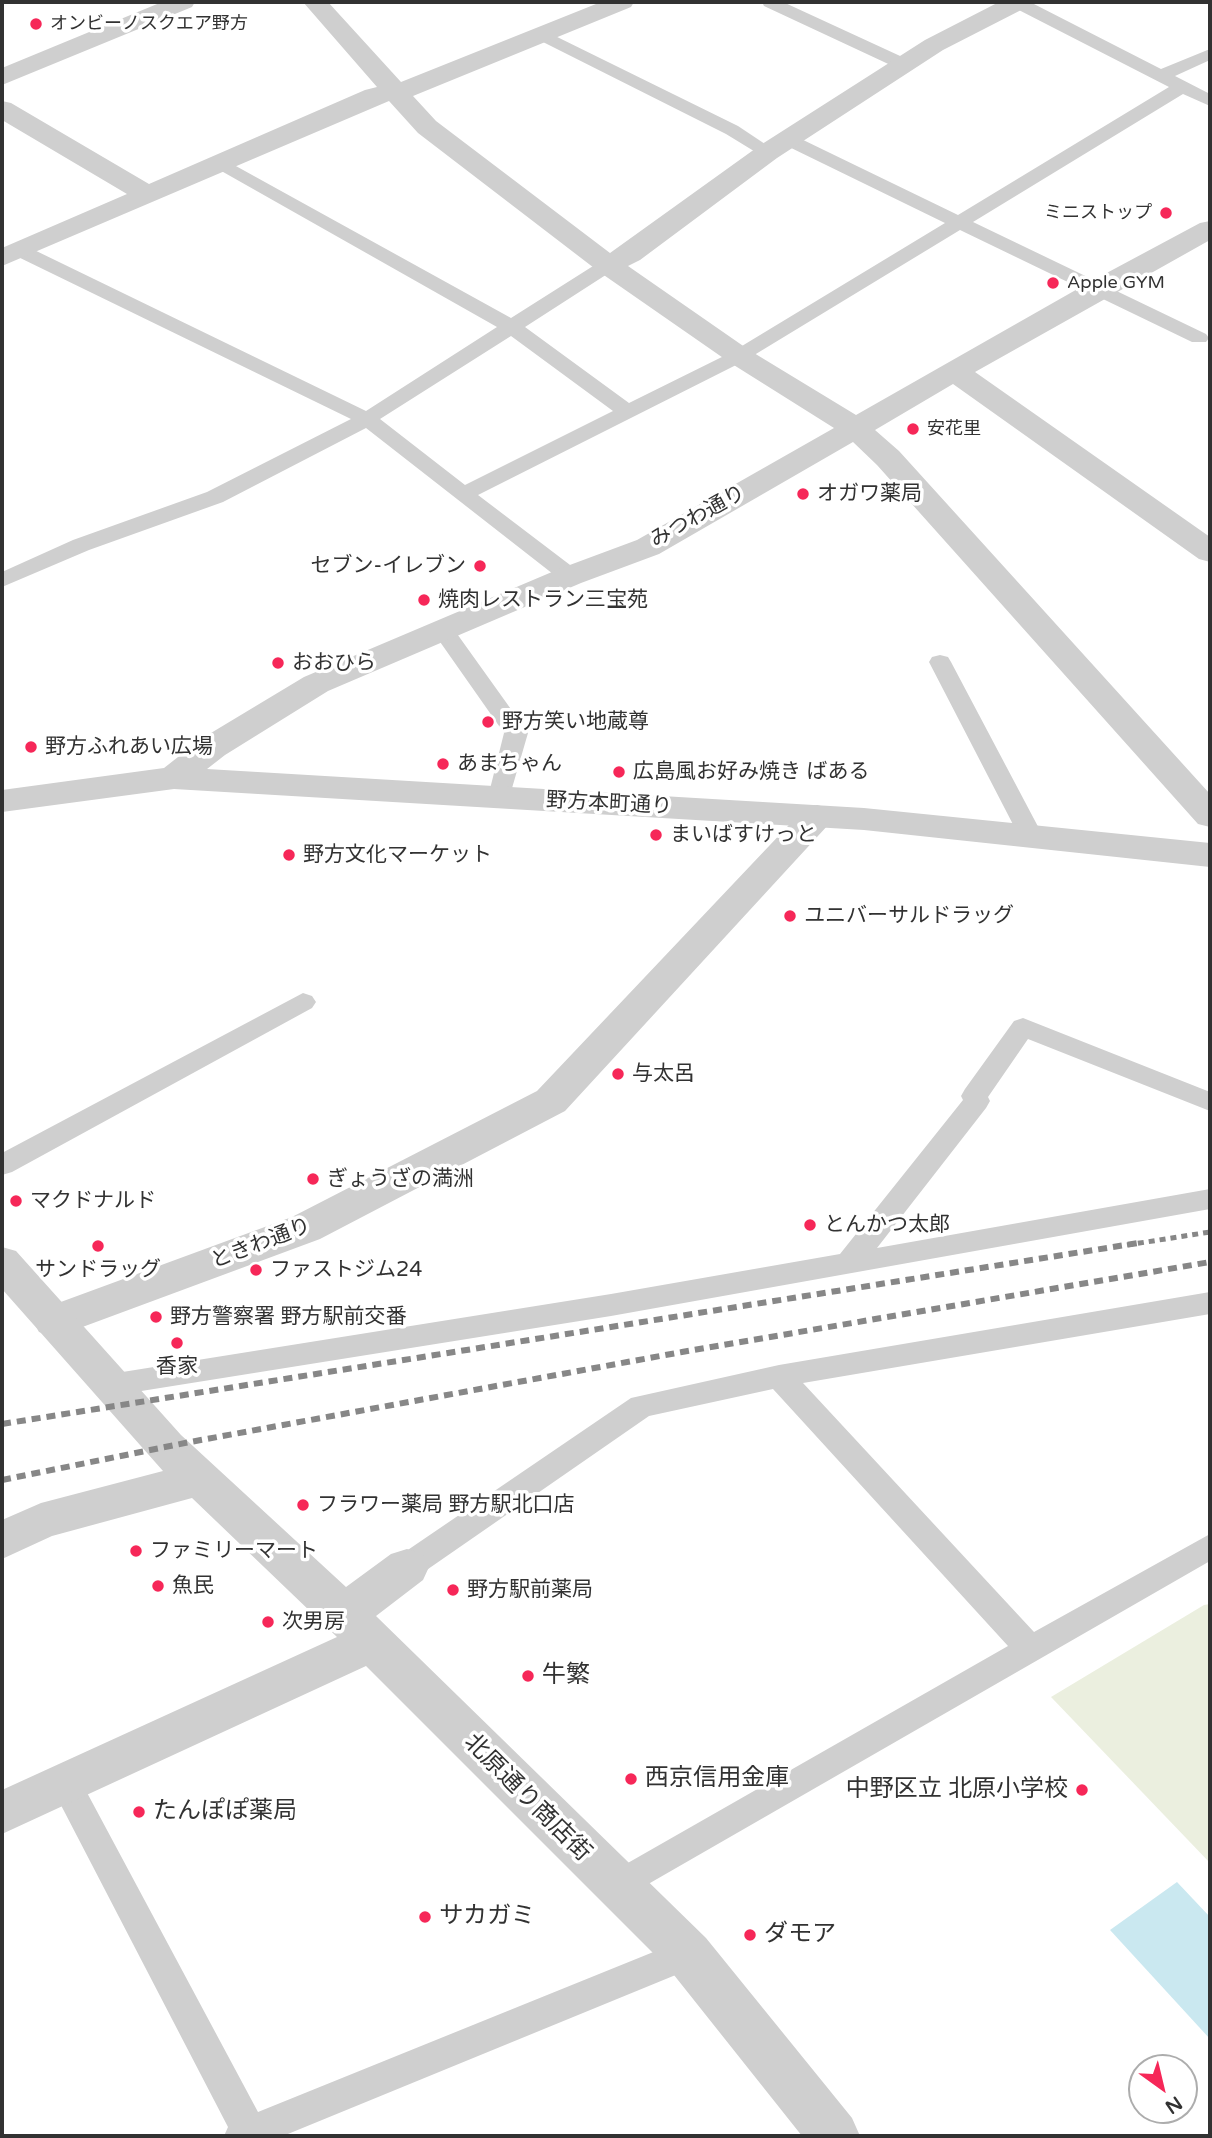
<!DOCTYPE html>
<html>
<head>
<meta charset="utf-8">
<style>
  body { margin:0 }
  #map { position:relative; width:1212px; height:2138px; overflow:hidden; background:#fff; font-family:"Varela Round",sans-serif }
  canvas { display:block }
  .frame { position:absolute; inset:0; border:4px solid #323232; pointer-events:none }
  .north { position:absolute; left:1128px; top:2054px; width:70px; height:70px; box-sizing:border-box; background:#fff; border:2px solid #adadad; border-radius:50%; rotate:146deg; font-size:19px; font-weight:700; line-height:28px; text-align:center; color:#323232 }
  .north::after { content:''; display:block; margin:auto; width:24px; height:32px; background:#f62758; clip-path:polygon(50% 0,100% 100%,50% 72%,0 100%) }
</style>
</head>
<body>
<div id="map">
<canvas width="1212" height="2138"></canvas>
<div class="frame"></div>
<div class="north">N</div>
</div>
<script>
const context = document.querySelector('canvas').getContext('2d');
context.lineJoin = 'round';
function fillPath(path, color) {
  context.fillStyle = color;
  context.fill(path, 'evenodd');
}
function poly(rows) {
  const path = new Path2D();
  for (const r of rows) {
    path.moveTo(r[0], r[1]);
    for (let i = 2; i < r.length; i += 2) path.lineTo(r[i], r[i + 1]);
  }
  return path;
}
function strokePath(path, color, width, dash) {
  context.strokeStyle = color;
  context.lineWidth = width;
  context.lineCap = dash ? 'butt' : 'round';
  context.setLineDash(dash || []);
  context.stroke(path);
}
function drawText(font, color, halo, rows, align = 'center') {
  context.font = font + ' "Varela Round","Noto Sans JP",sans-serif';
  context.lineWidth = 7;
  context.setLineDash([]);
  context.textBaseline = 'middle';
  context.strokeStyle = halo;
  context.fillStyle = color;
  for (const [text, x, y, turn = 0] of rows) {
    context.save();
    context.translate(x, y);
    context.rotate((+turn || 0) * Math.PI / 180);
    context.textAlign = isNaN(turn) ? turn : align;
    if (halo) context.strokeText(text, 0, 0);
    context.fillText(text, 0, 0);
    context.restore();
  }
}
const green = poly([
  [1210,1604,1210,1863,1051,1697,1204,1605]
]);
const water = poly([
  [1177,1882,1210,1917,1210,2039,1110,1930]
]);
const service = poly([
  [762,2,783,2,911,61,914,65,905,70,899,69,764,6,762,2],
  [1009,2,1030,2,1161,69,1210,49,1210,60,1175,76,1210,94,1210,106,1183,94,973,222,1206,334,1209,338,1206,342,1192,342,960,230,746,360,478,495,578,571,581,576,578,581,562,581,366,428,223,502,89,550,2,587,2,572,73,540,207,492,351,419,12,254,9,250,12,246,26,246,366,411,497,327,209,164,211,160,225,160,511,318,601,261,615,261,618,265,615,269,525,327,629,403,732,352,945,223,783,144,780,140,783,136,795,136,958,215,1169,87,1011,6,1009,2],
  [511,336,613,411,465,485,380,419,511,336],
  [545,31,738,126,777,152,768,157,762,156,726,134,539,40,536,36,545,31],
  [442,622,450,624,528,733,508,802,500,805,492,802,488,797,504,733,431,629,434,624,442,622],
  [940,655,948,657,951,662,1043,836,1040,842,1031,844,1022,842,1019,836,929,662,932,657,940,655],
  [303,993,312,996,316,1002,312,1008,12,1172,2,1175,2,1153,303,993],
  [1023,1018,1210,1092,1210,1111,1028,1039,988,1097,990,1101,986,1108,877,1248,1210,1189,1210,1209,611,1316,110,1396,100,1393,96,1385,100,1377,110,1374,611,1294,840,1254,963,1100,961,1096,965,1089,1014,1021,1023,1018],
  [1210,1292,1210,1314,803,1383,1034,1632,1210,1534,1210,1561,617,1902,605,1898,600,1887,605,1876,1008,1646,773,1389,649,1416,418,1576,407,1580,396,1576,392,1567,396,1558,631,1398,779,1365,1210,1292],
  [66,1770,77,1774,258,2112,688,1938,700,1943,705,1954,700,1965,283,2136,224,2136,228,2127,50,1784,55,1774,66,1770]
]);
const pedestrian = poly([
  [817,805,829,808,835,816,829,824,565,1111,320,1239,69,1332,54,1337,39,1332,33,1321,39,1310,292,1217,537,1091,805,808,817,805]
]);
const minor = poly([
  [162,2,195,2,192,7,2,85,2,68,162,2],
  [303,2,328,2,401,82,601,2,634,2,631,7,413,96,436,121,610,253,759,146,925,40,999,2,1030,2,1027,7,943,50,777,158,640,260,628,266,749,350,856,415,1088,283,1200,223,1210,221,1210,240,975,372,1210,537,1210,562,1199,559,953,384,875,430,899,451,1210,794,1210,827,1198,824,877,465,853,442,659,554,581,583,328,691,225,755,207,769,864,808,1210,843,1210,867,864,830,174,789,2,812,2,790,164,768,201,739,304,677,559,569,637,540,834,428,729,362,598,271,418,133,389,101,2,266,2,248,127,194,2,120,2,101,11,103,149,184,365,90,377,87,303,2],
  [2,1247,16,1251,181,1435,346,1587,391,1554,407,1549,423,1554,429,1567,423,1580,376,1616,706,1938,852,2118,860,2136,802,2136,670,1970,366,1666,2,1834,2,1790,337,1637,192,1498,52,1536,2,1559,2,1520,41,1503,163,1471,2,1289,2,1247]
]);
const railFar1 = poly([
  [1127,1245,1210,1232]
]);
const rail = poly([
  [2,1424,1138,1243],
  [2,1480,190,1442,682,1352,1210,1262]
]);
const markers = [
  [36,24,7,"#f62758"],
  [1166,213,7,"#f62758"],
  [1053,283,7,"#f62758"],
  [913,429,7,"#f62758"],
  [803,494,7,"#f62758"],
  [480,566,7,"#f62758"],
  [424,600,7,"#f62758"],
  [278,663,7,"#f62758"],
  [488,722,7,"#f62758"],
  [31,747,7,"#f62758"],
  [443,764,7,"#f62758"],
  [619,772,7,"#f62758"],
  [656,835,7,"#f62758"],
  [289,855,7,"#f62758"],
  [790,916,7,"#f62758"],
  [618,1074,7,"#f62758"],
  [313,1179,7,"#f62758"],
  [16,1201,7,"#f62758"],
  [810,1225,7,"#f62758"],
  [98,1246,7,"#f62758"],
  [256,1270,7,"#f62758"],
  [156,1317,7,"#f62758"],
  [177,1343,7,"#f62758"],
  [303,1505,7,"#f62758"],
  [136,1551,7,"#f62758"],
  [158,1586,7,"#f62758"],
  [453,1590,7,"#f62758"],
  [268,1622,7,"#f62758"],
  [528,1676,7,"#f62758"],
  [631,1779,7,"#f62758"],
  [1082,1790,7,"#f62758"],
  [139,1812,7,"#f62758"],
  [425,1917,7,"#f62758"],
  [750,1935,7,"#f62758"]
];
const farPoinames = [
  ["オンビーノスクエア野方",50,24],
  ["ミニストップ",1152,213,"right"],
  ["Apple GYM",1067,283],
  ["安花里",927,429]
];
const poiNames = [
  ["オガワ薬局",817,494],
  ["セブン-イレブン",466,566,"right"],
  ["焼肉レストラン三宝苑",438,600],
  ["おおひら",292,663],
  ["野方笑い地蔵尊",502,722],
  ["野方ふれあい広場",45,747],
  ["あまちゃん",457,764],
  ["広島風お好み焼き ばある",633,772],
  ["まいばすけっと",670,835],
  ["野方文化マーケット",303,855],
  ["ユニバーサルドラッグ",804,916],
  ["与太呂",632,1074],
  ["ぎょうざの満洲",327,1179],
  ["マクドナルド",30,1201],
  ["とんかつ太郎",824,1225],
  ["サンドラッグ",98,1270,"center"],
  ["ファストジム24",270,1270],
  ["野方警察署 野方駅前交番",170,1317],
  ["香家",177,1367,"center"],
  ["フラワー薬局 野方駅北口店",317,1505],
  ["ファミリーマート",150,1551],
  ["魚民",172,1586],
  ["野方駅前薬局",467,1590],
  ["次男房",282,1622]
];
const streetNames = [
  ["みつわ通り",698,517,-29],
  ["野方本町通り",609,804,3],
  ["ときわ通り",261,1244,-21]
];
const nearPoinames = [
  ["牛繁",542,1676],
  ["西京信用金庫",645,1779],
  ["中野区立 北原小学校",1068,1790,"right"],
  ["たんぽぽ薬局",153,1812],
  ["サカガミ",439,1917],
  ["ダモア",764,1935]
];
const nearStreetnames = [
  ["北原通り商店街",527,1798,45]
];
fillPath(green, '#ebefdf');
fillPath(water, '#cae8f0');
fillPath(service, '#cfcfcf');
fillPath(pedestrian, '#cfcfcf');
fillPath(minor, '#cfcfcf');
strokePath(railFar1, '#878787', 5, [6, 5]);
strokePath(rail, '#878787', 6, [9, 6]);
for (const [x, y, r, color] of markers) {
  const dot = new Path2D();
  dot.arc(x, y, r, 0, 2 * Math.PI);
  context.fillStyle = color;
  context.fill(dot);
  strokePath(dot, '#fff', 2.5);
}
drawText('18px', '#323232', '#fff', farPoinames, 'left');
drawText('21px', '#323232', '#fff', poiNames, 'left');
drawText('21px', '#323232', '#fff', streetNames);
drawText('24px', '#323232', '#fff', nearPoinames, 'left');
drawText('24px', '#323232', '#fff', nearStreetnames);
</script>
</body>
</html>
